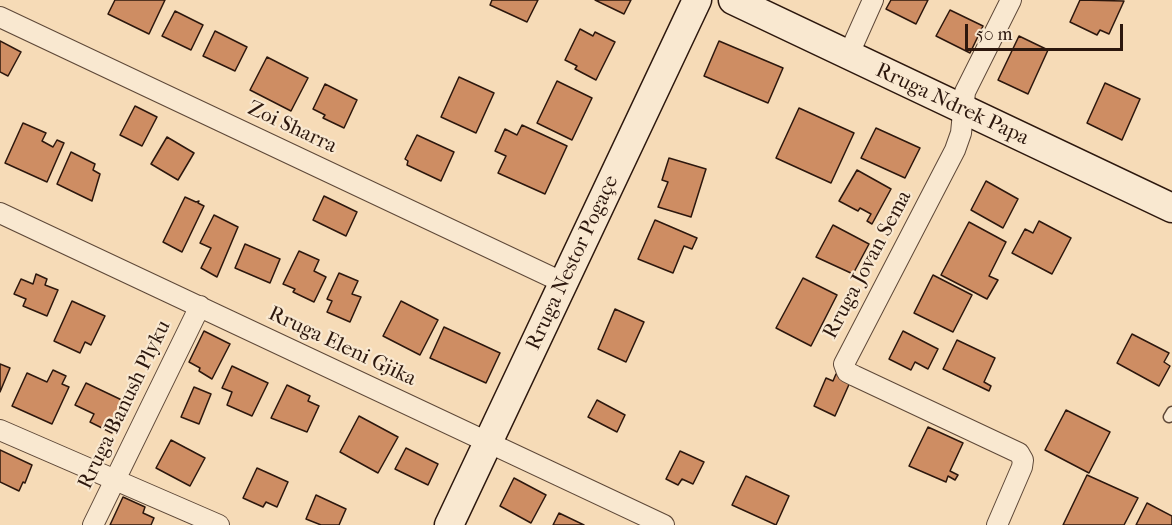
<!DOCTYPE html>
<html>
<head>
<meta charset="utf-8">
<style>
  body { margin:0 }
  #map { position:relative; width:1172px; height:525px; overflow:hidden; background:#f6dbb7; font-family:"IM FELL French Canon",serif }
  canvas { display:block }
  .scale { position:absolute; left:965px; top:24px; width:158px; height:27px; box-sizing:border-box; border:3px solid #2c170d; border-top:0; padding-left:8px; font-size:18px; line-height:21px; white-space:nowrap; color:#2c170d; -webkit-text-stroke:4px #f9e8d0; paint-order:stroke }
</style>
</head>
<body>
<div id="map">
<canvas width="1172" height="525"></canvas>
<div class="scale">50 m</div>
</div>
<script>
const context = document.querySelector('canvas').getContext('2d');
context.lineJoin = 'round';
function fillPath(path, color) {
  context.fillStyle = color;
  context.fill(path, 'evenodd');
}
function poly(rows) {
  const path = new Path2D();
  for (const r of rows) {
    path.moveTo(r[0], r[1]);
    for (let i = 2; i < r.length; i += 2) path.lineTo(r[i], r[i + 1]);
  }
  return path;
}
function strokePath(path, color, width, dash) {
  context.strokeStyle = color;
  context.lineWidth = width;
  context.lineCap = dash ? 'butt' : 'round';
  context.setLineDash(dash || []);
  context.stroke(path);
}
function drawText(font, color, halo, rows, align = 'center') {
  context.font = font + ' "IM FELL French Canon",serif';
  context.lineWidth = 4.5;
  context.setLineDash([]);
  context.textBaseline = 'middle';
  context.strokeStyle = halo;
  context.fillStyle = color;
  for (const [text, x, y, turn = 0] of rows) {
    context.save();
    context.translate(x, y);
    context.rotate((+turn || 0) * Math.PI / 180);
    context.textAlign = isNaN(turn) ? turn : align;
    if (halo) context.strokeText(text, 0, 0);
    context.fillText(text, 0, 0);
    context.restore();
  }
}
const building = poly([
  [115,0,165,0,149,34,108,14,115,0],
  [492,0,538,0,527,22,490,5,492,0],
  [595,0,631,0,624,14,595,0],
  [891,0,928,0,916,24,886,9,891,0],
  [1080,0,1124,1,1109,34,1100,30,1097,35,1070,22,1080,0],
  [950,10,983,26,970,53,936,36,950,10],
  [175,11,203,25,191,50,162,36,175,11],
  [580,29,593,36,595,32,615,42,596,80,575,69,577,66,565,60,580,29],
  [215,31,247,47,235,71,203,56,215,31],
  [1019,36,1048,50,1028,94,998,80,1019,36],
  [0,41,21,52,8,76,0,72,0,41],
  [719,41,783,68,768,103,704,76,719,41],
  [267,57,308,78,291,111,250,90,267,57],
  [459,77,494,93,476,133,441,117,459,77],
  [557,81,592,98,572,140,537,123,557,81],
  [1105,83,1140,99,1122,140,1087,123,1105,83],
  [325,84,357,100,344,128,323,118,325,115,313,109,325,84],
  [135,106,157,117,142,146,120,135,135,106],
  [799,108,854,133,831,183,776,158,799,108],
  [23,123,46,133,42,141,53,147,57,140,64,143,47,182,5,163,23,123],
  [522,125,567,146,545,194,498,173,506,156,495,151,505,129,517,135,522,125],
  [876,128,920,148,905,178,861,158,876,128],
  [417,135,454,152,441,181,407,165,408,161,405,159,417,135],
  [167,137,194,153,178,180,151,164,167,137],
  [71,152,95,164,93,170,100,174,92,201,57,184,71,152],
  [669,158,706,169,691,217,658,207,668,182,662,180,669,158],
  [857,170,891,189,872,224,867,221,871,214,860,208,858,211,839,201,857,170],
  [986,181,1018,199,1003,228,971,210,986,181],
  [324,196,357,212,346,236,313,220,324,196],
  [185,197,196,202,199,201,198,203,204,206,182,252,163,242,185,197],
  [214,215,238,227,217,277,201,268,211,248,200,243,214,215],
  [655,220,697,238,692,249,684,246,673,273,638,259,655,220],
  [1039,221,1071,238,1052,274,1012,253,1025,229,1033,233,1039,221],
  [969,222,1006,242,989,276,998,280,987,299,941,275,969,222],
  [833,225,869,244,853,274,816,257,833,225],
  [245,244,280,259,270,283,235,268,245,244],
  [299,251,319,260,314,271,326,277,314,302,293,292,295,289,283,284,299,251],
  [339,273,358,281,352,294,361,297,350,322,327,312,332,301,327,299,339,273],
  [36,274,47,279,45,285,58,290,47,316,23,306,26,299,14,294,21,279,33,284,36,274],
  [933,275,972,295,953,332,914,313,933,275],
  [803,278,837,295,811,346,776,328,803,278],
  [72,301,105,316,91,345,85,342,80,353,54,341,72,301],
  [401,301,438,320,420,355,383,336,401,301],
  [615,309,644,322,626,362,598,349,615,309],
  [444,327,500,353,486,383,430,358,444,327],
  [204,331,230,344,212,379,199,371,200,368,189,362,204,331],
  [903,331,938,349,928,369,915,362,911,370,889,359,903,331],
  [1132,334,1169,353,1164,362,1170,366,1159,386,1117,363,1132,334],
  [957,340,995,358,984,382,991,386,989,391,943,369,957,340],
  [0,364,10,368,0,392,0,364],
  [232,366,268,383,252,416,227,405,232,392,222,388,232,366],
  [53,370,66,376,62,384,69,387,52,424,12,406,27,373,47,382,53,370],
  [836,374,851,380,835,416,814,406,826,378,833,381,836,374],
  [86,383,126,402,112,433,90,422,94,414,75,405,86,383],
  [287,385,310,396,308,401,319,406,307,432,271,418,287,385],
  [194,387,211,394,199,424,181,417,194,387],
  [597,400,625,415,617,432,588,417,597,400],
  [1066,410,1110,432,1089,473,1045,450,1066,410],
  [359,416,398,437,378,473,340,452,359,416],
  [928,427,963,443,950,471,958,475,955,480,948,476,946,482,909,466,928,427],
  [171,440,205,458,190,486,156,468,171,440],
  [406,448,438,464,428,485,395,469,406,448],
  [0,450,32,465,25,483,23,482,19,491,0,482,0,450],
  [680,451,704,462,693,484,682,479,678,485,666,479,680,451],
  [257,468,288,482,277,507,266,502,263,507,243,498,257,468],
  [1087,475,1138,498,1124,525,1063,525,1087,475],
  [746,476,789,496,776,525,732,505,746,476],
  [514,478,546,495,531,523,500,506,514,478],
  [316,495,346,509,339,525,321,525,306,519,316,495],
  [123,497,145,507,143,513,154,518,151,525,110,525,123,497],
  [1147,503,1172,516,1172,525,1136,525,1147,503],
  [559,513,584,525,553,525,559,513]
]);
const lane = poly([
  [1169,417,1172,412]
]);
const street = poly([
  [0,17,564,283],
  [848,56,873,0],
  [0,213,664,525],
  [0,430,219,525],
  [93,525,200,306],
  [997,525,1022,467,1023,460,1019,453,855,376,847,372,844,364,955,150,961,133,965,92,1011,0]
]);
const secondary = poly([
  [733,0,1172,208],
  [449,525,697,0]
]);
const streetNames = [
  ["Rruga Ndrek Papa",952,105,25],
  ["Zoi Sharra",292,128,25],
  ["Rruga Nestor Pogaçe",573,263,-65],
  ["Rruga Jovan Sema",868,265,-62],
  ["Rruga Eleni Gjika",342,347,25],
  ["Rruga Banush Plyku",125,405,-64]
];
fillPath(building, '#ce8d63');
strokePath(building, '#2c170d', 1.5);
strokePath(lane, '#5e4838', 13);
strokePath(street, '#5e4838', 22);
strokePath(secondary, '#2c170d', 31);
strokePath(lane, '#f9e8d0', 10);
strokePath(street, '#f9e8d0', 20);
strokePath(secondary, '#f9e8d0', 28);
drawText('21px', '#2c170d', '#f9e8d0', streetNames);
</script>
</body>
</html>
